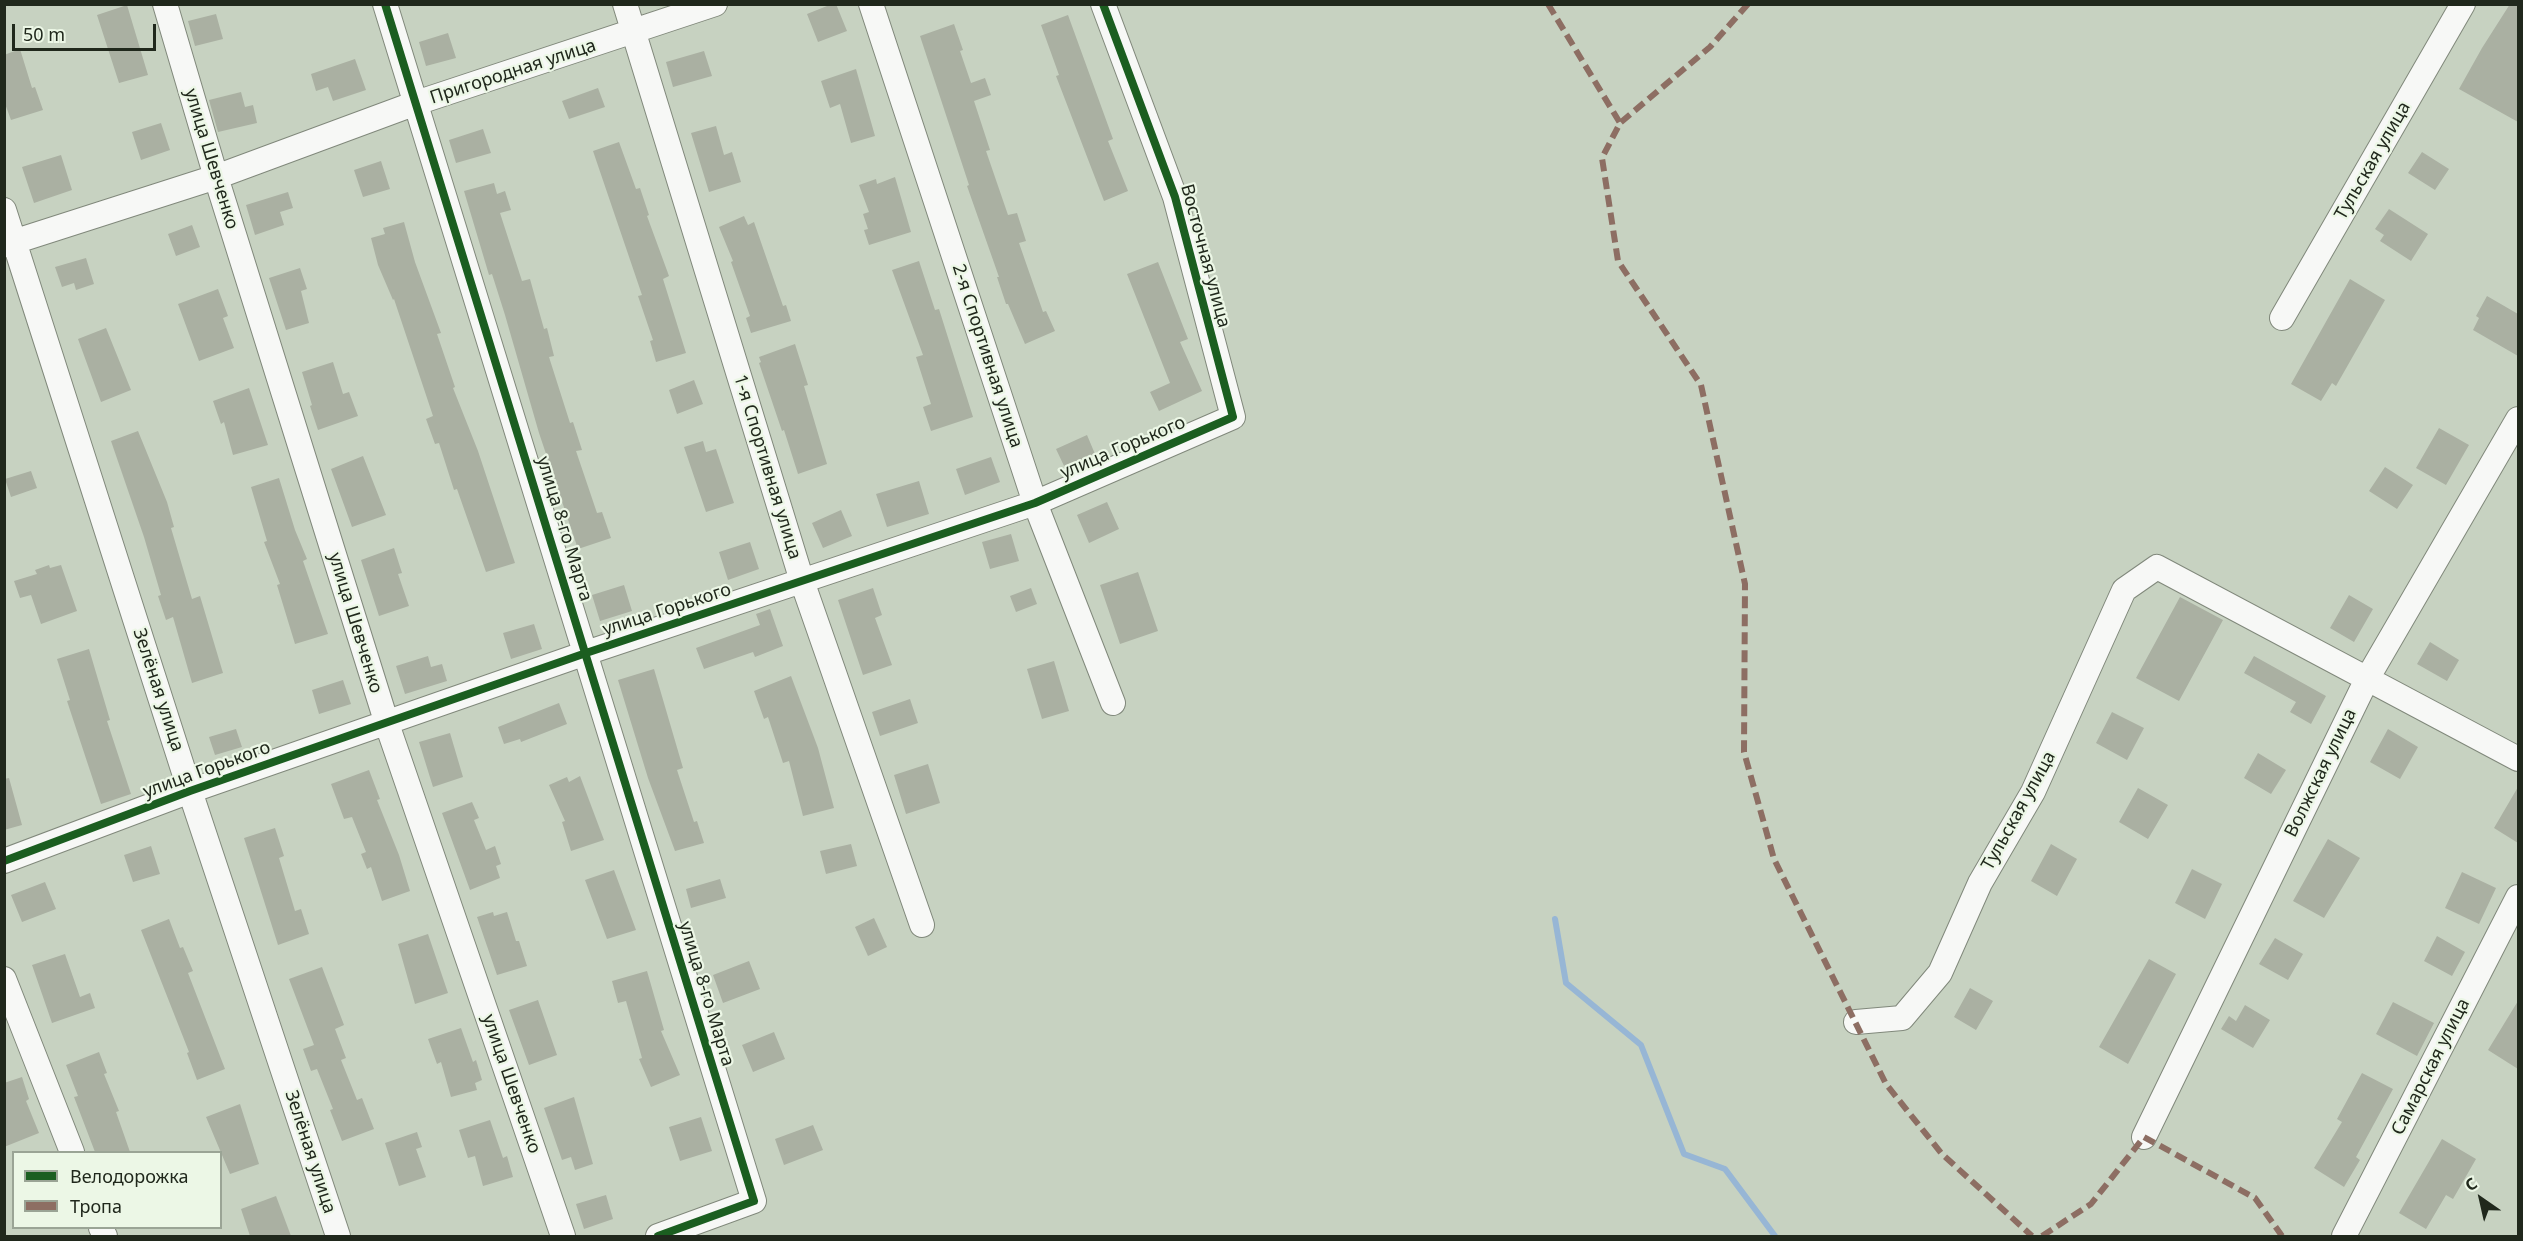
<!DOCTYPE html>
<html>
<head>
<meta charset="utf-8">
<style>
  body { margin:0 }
  #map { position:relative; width:2523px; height:1241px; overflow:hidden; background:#c7d2c1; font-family:"Noto Sans",sans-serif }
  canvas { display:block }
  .frame { position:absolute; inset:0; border:6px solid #20281c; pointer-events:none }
  .legend { position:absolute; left:12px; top:1151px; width:210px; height:78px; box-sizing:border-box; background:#ecf7e6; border:2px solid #9aa495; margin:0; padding:8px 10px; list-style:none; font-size:18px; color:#20281c }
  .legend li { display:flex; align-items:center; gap:12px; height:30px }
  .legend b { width:30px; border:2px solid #9aa495 }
  .north { position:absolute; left:2451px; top:1169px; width:60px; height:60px; -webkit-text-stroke:4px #ecf7e6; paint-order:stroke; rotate:326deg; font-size:16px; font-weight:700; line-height:24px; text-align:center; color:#20281c }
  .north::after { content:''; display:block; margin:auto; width:21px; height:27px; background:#20281c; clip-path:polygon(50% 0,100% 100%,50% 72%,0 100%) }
  .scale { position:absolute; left:12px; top:24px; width:144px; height:27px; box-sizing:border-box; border:3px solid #20281c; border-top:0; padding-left:8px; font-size:18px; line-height:21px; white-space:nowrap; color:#20281c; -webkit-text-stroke:4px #ecf7e6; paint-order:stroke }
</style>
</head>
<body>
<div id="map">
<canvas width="2523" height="1241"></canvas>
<div class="frame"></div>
<ul class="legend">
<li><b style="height:8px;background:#1b5e20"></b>Велодорожка</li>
<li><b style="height:8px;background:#8d6e63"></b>Тропа</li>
</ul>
<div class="north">С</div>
<div class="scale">50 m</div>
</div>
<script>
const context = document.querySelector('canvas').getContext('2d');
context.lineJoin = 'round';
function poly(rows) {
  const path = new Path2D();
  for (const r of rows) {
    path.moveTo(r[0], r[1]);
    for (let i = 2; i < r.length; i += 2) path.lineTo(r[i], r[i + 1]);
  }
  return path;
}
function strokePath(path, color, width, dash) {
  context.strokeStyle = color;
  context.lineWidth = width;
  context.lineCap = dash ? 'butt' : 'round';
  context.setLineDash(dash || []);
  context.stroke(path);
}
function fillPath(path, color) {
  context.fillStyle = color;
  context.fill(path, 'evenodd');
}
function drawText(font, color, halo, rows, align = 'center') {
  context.font = font + ' "Noto Sans",sans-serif';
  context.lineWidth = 4.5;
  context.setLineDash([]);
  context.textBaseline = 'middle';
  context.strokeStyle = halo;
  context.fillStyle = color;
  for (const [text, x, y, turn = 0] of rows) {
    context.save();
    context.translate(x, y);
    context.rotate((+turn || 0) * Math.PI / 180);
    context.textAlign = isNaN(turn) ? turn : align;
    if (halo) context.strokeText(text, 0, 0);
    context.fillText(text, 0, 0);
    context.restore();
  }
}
const stream = poly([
  [1555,919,1566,983,1641,1045,1684,1154,1725,1169,1775,1236]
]);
const building = poly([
  [832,4,836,4,847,31,818,42,807,14],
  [2510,4,2518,4,2518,122,2459,89,2482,48],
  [127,5,148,75,119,83,97,15],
  [216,14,223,39,195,46,188,21],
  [1068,15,1113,139,1108,141,1128,191,1104,201,1066,102,1056,76,1059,75,1041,25],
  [954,24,963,50,960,51,971,83,985,78,991,95,974,101,990,150,986,151,1008,215,1017,213,1026,241,1019,243,1043,312,1046,311,1055,331,1025,344,1008,304,1006,304,997,277,999,277,967,186,969,185,920,36],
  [448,33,456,58,426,66,419,42],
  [20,49,32,88,35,87,43,110,11,120,4,101,4,55],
  [704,51,712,76,673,87,666,62],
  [355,59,366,90,333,101,328,87,316,91,311,74],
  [856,69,875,136,851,143,840,104,830,108,821,81],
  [598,88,605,107,569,119,562,101],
  [241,92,245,107,253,105,257,123,218,132,209,100],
  [161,123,170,150,141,160,132,132],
  [716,126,724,155,732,152,741,182,709,192,691,133],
  [483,129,491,153,456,163,449,140],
  [619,142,636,189,640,188,649,215,647,216,669,276,663,279,686,353,656,362,650,341,653,340,638,296,642,295,593,151],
  [2422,152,2449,169,2435,190,2408,173],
  [61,155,72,190,34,203,22,167],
  [381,161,390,189,363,197,354,170],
  [895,177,911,232,869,245,864,230,868,229,863,214,869,212,859,185,876,179,877,184],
  [494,183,497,194,505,191,511,210,500,213,522,281,530,279,544,329,547,328,554,356,549,357,570,423,573,422,582,450,576,451,597,513,602,512,611,538,578,549,539,433,505,315,492,274,489,275,464,191],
  [288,192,293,208,280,212,284,225,255,235,246,205],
  [2389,209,2428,234,2411,261,2380,241,2384,235,2375,229],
  [744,216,748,225,754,222,783,306,786,305,791,321,751,333,746,318,750,316,731,262,733,261,719,227],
  [404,222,415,262,441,333,437,334,455,387,453,388,478,451,515,563,486,572,457,489,454,490,439,443,435,444,426,419,433,416,394,299,393,300,378,265,371,238,385,234,383,228],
  [192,225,200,247,176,256,168,234],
  [86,258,94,284,76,290,74,283,62,287,55,267],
  [919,261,935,310,939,309,973,417,931,431,923,407,931,404,916,357,923,355,892,270],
  [1158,262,1188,339,1180,342,1202,391,1159,411,1150,392,1170,383,1127,274],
  [300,268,307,289,301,291,309,323,286,330,269,278],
  [2350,279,2385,300,2336,386,2332,383,2321,401,2291,384],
  [218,289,228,316,223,318,234,348,199,361,178,304],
  [2487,296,2518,314,2518,356,2473,330,2479,318,2476,316],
  [106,328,131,390,101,402,78,339],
  [795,344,808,385,804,386,827,464,798,474,784,430,782,431,759,363,761,362,759,357],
  [333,362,343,394,349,392,358,416,318,430,310,406,312,405,302,372],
  [694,380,703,404,677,414,669,390],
  [249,388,268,445,233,455,224,422,221,424,213,401],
  [2439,428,2469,445,2446,485,2416,468],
  [138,431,167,502,174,527,171,528,192,599,200,596,223,673,192,683,173,617,166,620,158,596,161,595,144,537,111,441],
  [1087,435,1095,454,1065,468,1056,449],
  [703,441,706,452,716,449,734,503,706,512,684,447],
  [363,456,386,515,352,527,331,469],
  [991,457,1000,482,965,495,956,469],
  [2385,467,2413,485,2397,509,2369,491],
  [31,471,37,488,11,497,5,479],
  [279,478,295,530,307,559,303,561,328,634,295,644,277,585,280,584,264,542,267,541,251,487],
  [919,481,929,514,887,527,876,494],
  [1107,502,1119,529,1089,543,1077,515],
  [841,510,852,536,823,548,812,523],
  [1011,534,1019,561,990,569,982,542],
  [750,542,759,569,728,580,719,552],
  [394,548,402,573,398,574,409,606,379,616,361,560],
  [49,565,50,568,61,565,77,611,41,624,31,595,20,598,14,581,37,574,35,570],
  [1138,572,1158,631,1120,644,1100,585],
  [624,585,632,611,600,621,592,595],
  [873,588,882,615,875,618,892,665,863,675,838,600],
  [1031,588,1037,604,1016,612,1010,596],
  [2349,595,2373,609,2354,642,2330,628],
  [2180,597,2223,620,2179,701,2136,678],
  [770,609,783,646,755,657,753,652,704,669,696,648,760,625,756,614],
  [534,624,542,649,511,659,503,633],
  [2430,642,2459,660,2447,681,2417,664],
  [89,649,110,720,107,721,131,794,101,804,67,701,70,700,57,659],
  [428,656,431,667,442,664,447,681,405,694,396,666],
  [2254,656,2326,696,2311,724,2290,712,2296,702,2244,673],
  [1054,661,1069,711,1042,719,1027,669],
  [654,669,683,768,677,770,694,822,697,821,704,843,675,851,648,778,618,680],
  [791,676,818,748,834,808,803,816,789,761,783,763,768,717,764,719,754,691],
  [343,680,351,704,319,714,312,690],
  [910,699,918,723,880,736,872,712],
  [559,703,567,724,521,742,520,739,504,744,498,727],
  [2112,712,2144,728,2127,760,2096,743],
  [236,729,242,747,215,755,209,737],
  [2388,729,2418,747,2400,779,2370,762],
  [450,733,463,777,433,787,419,742],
  [2258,753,2286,770,2271,794,2244,778],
  [928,764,940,803,906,814,894,775],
  [369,770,380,799,377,800,399,855,410,891,382,901,371,867,367,869,361,854,366,852,352,817,344,819,331,784],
  [580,776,604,840,571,851,562,822,565,821,549,785,567,777,569,782],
  [9,778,22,825,4,830,4,779],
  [2518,787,2518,843,2494,828],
  [2138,788,2168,805,2148,839,2119,822],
  [472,802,479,818,474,820,486,850,495,846,501,864,496,866,500,878,470,890,442,813],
  [275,828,284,856,279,858,295,911,301,909,309,934,278,945,244,838],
  [2328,839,2360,858,2324,918,2293,901],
  [851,844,857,866,826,874,820,851],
  [2051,844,2077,859,2057,896,2031,881],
  [151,846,160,874,133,882,124,855],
  [2192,869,2222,884,2205,919,2175,903],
  [614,870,636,930,607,939,585,880],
  [2462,872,2496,888,2479,924,2445,908],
  [720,879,726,898,691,908,686,889],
  [45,882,56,909,22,922,11,895],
  [493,912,494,916,507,912,516,941,519,941,527,966,497,975,477,917],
  [874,918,887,947,868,956,855,927],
  [169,919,180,948,183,947,193,971,188,973,225,1069,197,1080,187,1053,189,1052,141,930],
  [428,934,448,993,415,1004,398,944],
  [2437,936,2465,952,2452,976,2424,961],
  [2275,938,2303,954,2288,980,2259,964],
  [65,954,80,997,90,993,95,1008,52,1023,32,965],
  [2149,959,2176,974,2128,1064,2099,1047],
  [749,961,760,989,723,1003,713,975],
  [322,967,344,1025,335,1029,346,1058,341,1060,357,1100,362,1098,374,1129,342,1141,330,1110,333,1109,317,1069,311,1071,303,1049,314,1045,289,979],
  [647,971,664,1030,661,1031,680,1075,651,1087,639,1059,642,1058,626,1001,618,1003,612,981],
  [1970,988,1993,1001,1976,1030,1954,1017],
  [538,1000,557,1055,529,1065,509,1010],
  [2518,1001,2518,1069,2488,1050],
  [2393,1002,2434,1023,2417,1056,2376,1034],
  [2245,1005,2270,1020,2253,1048,2221,1029,2229,1016,2236,1021],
  [461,1028,473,1062,476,1060,482,1080,475,1083,477,1090,451,1097,441,1062,437,1064,428,1039],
  [774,1032,785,1059,753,1072,742,1045],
  [99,1052,107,1073,104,1074,119,1111,116,1112,130,1152,95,1152,74,1097,78,1096,66,1065],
  [2362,1073,2393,1089,2356,1157,2360,1160,2344,1187,2314,1168,2342,1122,2337,1119],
  [22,1077,29,1099,26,1101,39,1133,4,1147,4,1083],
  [574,1097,593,1164,575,1170,571,1157,562,1160,544,1108],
  [240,1104,259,1164,230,1174,206,1117],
  [701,1117,712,1151,680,1161,669,1127],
  [490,1120,503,1158,507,1156,513,1177,483,1186,475,1156,468,1158,459,1130],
  [813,1125,823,1150,784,1165,775,1139],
  [417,1132,422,1147,416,1149,426,1177,399,1186,385,1143],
  [2442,1139,2476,1159,2453,1199,2446,1195,2426,1229,2399,1213],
  [606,1195,613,1219,584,1229,576,1204],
  [276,1196,291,1236,250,1236,241,1209]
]);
const minor = poly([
  [165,4,216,177,387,724,563,1236],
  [385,4,754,1201,658,1236],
  [625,4,802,581,922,925],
  [871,4,1035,503,1113,703],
  [4,210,190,791,338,1236],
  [4,245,216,177,416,103,715,4],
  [2282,318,2463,4],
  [4,861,190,791,586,653,1035,503,1233,417,1175,197,1103,4],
  [4,979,72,1152],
  [1856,1022,1902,1018,1940,973,1980,883,2033,792,2124,590,2157,567,2518,759],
  [2144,1137,2367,679,2518,419],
  [101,1228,105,1236],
  [2344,1236,2518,897]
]);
const quiet = poly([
  [1548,4,1620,123],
  [1748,4,1710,47,1620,123,1602,158,1618,261,1701,385,1745,584,1744,752,1774,859,1886,1084,1942,1154,2032,1236],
  [2042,1236,2091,1204,2144,1137,2255,1198,2282,1236]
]);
const cycleway = poly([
  [385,4,754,1201,658,1236],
  [4,861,190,791,586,653,1035,503,1233,417,1175,197,1103,4]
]);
const streetNames = [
  ["Пригородная улица",513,72,-18],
  ["улица Шевченко",211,159,73],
  ["Тульская улица",2373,161,-60],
  ["Восточная улица",1205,256,75],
  ["2-я Спортивная улица",987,356,72],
  ["улица Горького",1123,448,-23],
  ["1-я Спортивная улица",767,467,73],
  ["улица 8-го Марта",564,529,73],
  ["улица Горького",667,610,-18],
  ["улица Шевченко",355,623,73],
  ["Зелёная улица",158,690,72],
  ["улица Горького",207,770,-20],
  ["Волжская улица",2321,773,-64],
  ["Тульская улица",2019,811,-61],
  ["улица 8-го Марта",706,994,73],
  ["Самарская улица",2431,1067,-63],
  ["улица Шевченко",511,1084,71],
  ["Зелёная улица",310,1152,72]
];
strokePath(stream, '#97b6d5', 6);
fillPath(building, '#aab0a2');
strokePath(minor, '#80887b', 26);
strokePath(minor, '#f7f8f6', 24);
strokePath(quiet, '#8d6e63', 6, [12, 6]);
strokePath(cycleway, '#1b5e20', 8);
drawText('18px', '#20281c', '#ecf7e6', streetNames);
</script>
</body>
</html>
